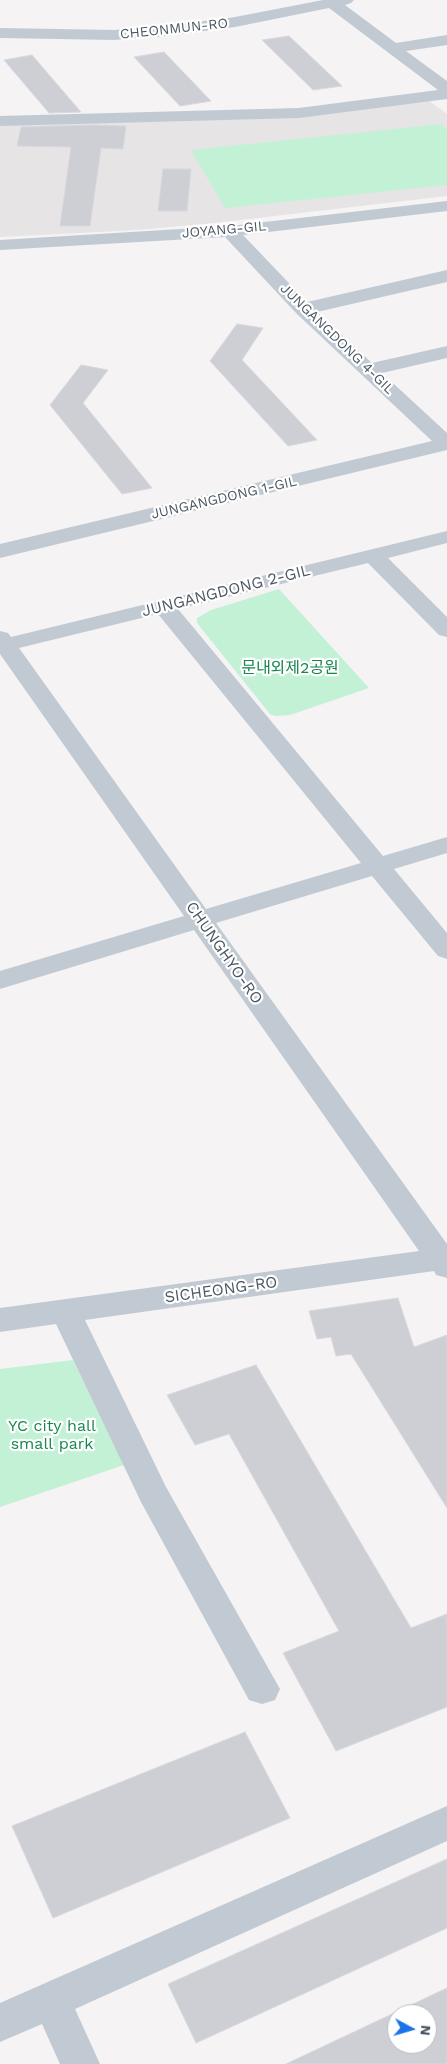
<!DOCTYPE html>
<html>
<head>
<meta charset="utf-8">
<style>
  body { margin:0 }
  #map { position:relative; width:447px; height:2064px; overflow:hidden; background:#f5f3f3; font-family:"Work Sans",sans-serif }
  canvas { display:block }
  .north { position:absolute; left:387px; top:2004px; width:50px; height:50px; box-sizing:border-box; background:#fff; border:1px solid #b7bbc0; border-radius:50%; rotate:96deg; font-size:14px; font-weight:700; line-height:20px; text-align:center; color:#4a5661 }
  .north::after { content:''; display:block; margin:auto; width:18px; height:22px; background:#1a73e8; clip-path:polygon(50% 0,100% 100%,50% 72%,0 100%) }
</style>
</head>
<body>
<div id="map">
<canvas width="447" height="2064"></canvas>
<div class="north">N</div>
</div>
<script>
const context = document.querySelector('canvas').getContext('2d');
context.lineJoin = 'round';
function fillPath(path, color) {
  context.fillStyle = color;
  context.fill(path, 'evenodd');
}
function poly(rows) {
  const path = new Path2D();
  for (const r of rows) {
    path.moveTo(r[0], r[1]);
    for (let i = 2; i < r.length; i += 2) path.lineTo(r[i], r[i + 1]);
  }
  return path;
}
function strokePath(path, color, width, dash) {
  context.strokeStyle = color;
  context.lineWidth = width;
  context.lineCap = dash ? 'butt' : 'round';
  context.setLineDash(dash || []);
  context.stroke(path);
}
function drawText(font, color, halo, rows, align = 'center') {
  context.font = font + ' "Work Sans","Noto Sans KR",sans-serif';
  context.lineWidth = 4.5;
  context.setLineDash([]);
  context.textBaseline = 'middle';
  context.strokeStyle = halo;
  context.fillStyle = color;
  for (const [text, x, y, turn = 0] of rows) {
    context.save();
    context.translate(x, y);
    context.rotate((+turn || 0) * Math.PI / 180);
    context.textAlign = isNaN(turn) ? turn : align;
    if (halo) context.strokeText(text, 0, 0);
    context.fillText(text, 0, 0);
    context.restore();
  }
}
const education = poly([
  [428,100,447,114,447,196,214,223,137,230,0,237,0,123,59,123]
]);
const green = poly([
  [442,124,447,131,447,185,225,208,191,150],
  [279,589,369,688,290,715,275,716,270,714,197,623,197,618,211,610],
  [73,1360,124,1465,0,1507,0,1369]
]);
const building = poly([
  [289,36,342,86,313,90,262,40,289,36],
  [164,52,211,101,180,106,134,57,164,52],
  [32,55,81,112,49,113,4,60,32,55],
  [93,125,126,126,123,149,101,148,90,226,60,226,71,147,17,146,21,127,93,125],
  [163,169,191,169,187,211,158,211,163,169],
  [237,324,263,328,242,360,317,440,288,446,210,361,237,324],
  [81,365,108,370,83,403,152,488,122,494,50,405,81,365],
  [398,1298,414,1347,447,1335,447,1508,351,1354,336,1356,331,1337,317,1339,309,1311,398,1298],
  [256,1365,411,1628,447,1614,447,1707,336,1751,283,1653,339,1631,229,1434,195,1445,167,1395,256,1365],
  [245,1732,290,1818,53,1918,12,1826,245,1732],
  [447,1859,447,1928,196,2043,168,1984,447,1859],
  [447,1988,447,2064,286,2064,447,1988],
  [397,2014,427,2014,427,2044,397,2044,397,2014]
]);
const minor = poly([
  [323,0,354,0,351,3,345,5,396,43,447,35,447,45,406,51,447,81,447,99,299,118,0,126,0,116,299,108,438,90,329,8,235,27,166,36,114,40,0,38,0,28,114,30,166,26,235,17,323,0],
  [447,201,447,211,243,235,307,302,447,270,447,282,317,312,372,363,447,346,447,358,382,373,447,433,447,450,0,558,0,544,432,441,296,313,225,237,0,250,0,240,230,226,447,201],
  [447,531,447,543,388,558,447,617,447,637,439,635,368,563,178,609,383,856,447,837,447,853,394,869,447,933,447,959,438,956,372,876,216,923,447,1244,447,1278,436,1275,434,1271,85,1320,166,1487,280,1689,275,1700,262,1704,249,1700,141,1502,56,1324,0,1332,0,1308,419,1251,194,930,0,989,0,971,184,916,0,654,0,631,8,633,11,637,447,531],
  [158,614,361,863,206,909,19,648,158,614],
  [447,1806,447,1841,75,2009,100,2064,60,2064,42,2024,0,2042,0,2003,447,1806]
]);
const farStreetnames = [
  ["CHEONMUN-RO",174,29,-6],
  ["JOYANG-GIL",224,230,-5],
  ["JUNGANGDONG 4-GIL",337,339,44],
  ["JUNGANGDONG 1-GIL",224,498,-13]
];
const streetNames = [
  ["JUNGANGDONG 2-GIL",226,591,-14],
  ["CHUNGHYO-RO",224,953,55],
  ["SICHEONG-RO",221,1290,-8]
];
const parkNames = [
  ["문내외제2공원",290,668],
  ["YC city hall",52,1426],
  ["small park",52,1444]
];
fillPath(education, '#e6e4e5');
fillPath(green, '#c3f1d5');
fillPath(building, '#cdcfd5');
strokePath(building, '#d7d9de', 1);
fillPath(minor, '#c1cad2');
drawText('14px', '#4a5661', '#fff', farStreetnames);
drawText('16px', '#4a5661', '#fff', streetNames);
drawText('16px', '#17864f', '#fff', parkNames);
</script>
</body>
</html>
